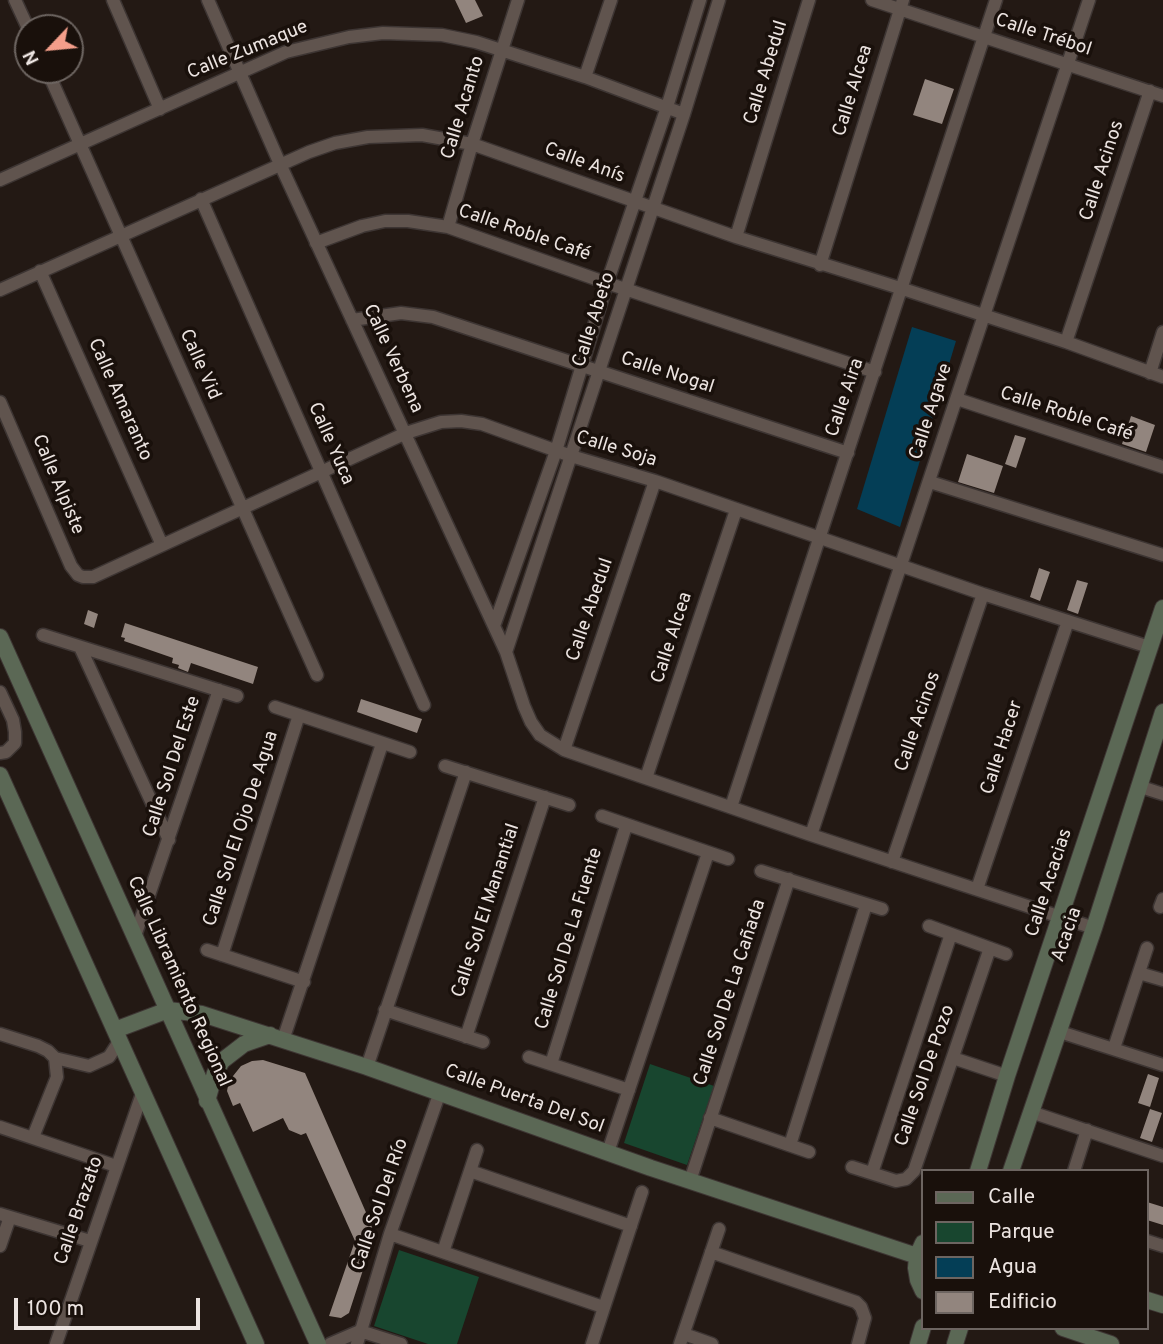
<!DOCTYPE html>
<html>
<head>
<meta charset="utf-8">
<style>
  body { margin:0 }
  #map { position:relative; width:1163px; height:1344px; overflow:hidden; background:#231914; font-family:Overpass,sans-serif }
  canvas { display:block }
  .legend { position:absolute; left:921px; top:1169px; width:228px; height:161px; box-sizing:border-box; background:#19100b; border:2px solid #6d6561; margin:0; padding:9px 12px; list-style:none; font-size:21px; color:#ece4e1 }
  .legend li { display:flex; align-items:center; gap:14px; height:35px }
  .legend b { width:35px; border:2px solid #6d6561 }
  .north { position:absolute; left:14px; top:14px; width:70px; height:70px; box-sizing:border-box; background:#19100b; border:2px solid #6d6561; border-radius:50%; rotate:244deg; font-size:19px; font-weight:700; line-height:28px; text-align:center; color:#ece4e1 }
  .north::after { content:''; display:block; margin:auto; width:24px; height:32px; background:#f49e8a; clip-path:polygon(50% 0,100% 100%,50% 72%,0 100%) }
  .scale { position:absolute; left:14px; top:1298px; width:186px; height:32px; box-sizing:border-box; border:4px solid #ece4e1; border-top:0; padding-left:9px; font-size:21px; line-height:24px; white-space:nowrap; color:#ece4e1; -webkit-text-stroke:5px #19100b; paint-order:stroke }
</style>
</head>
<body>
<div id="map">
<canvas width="1163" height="1344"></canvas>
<ul class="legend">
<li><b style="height:9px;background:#5b6855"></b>Calle</li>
<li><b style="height:19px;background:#18462f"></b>Parque</li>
<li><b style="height:19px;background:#043e56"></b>Agua</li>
<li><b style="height:19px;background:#92857e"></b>Edificio</li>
</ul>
<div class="north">N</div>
<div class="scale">100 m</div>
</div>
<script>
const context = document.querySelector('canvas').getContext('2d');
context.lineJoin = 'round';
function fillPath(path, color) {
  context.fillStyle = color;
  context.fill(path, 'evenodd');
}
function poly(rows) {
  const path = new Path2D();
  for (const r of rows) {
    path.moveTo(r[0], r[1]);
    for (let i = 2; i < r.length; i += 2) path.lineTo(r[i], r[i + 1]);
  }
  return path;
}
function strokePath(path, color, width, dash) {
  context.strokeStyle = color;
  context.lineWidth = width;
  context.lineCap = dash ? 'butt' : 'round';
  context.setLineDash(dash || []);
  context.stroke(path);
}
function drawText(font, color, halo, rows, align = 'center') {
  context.font = font + ' Overpass,sans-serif';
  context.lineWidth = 7;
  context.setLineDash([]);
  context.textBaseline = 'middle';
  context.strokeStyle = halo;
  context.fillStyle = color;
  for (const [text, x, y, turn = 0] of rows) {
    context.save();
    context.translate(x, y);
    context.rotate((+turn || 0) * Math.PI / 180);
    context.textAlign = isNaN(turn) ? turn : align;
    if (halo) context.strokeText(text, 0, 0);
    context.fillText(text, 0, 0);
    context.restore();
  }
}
const green = poly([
  [650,1064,714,1086,687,1165,624,1143],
  [399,1250,479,1277,457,1344,428,1344,374,1326]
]);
const water = poly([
  [912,327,956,341,900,527,857,509]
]);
const building = poly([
  [455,0,475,0,483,16,466,23],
  [925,79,954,89,942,124,913,115],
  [1131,416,1155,425,1146,452,1122,444],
  [1015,435,1026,438,1016,468,1005,464],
  [967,454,1003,466,994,493,958,482],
  [1039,568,1050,572,1040,601,1030,597],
  [1077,580,1088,583,1078,614,1067,610],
  [88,610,98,614,94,628,84,624],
  [125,623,258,667,253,684,191,663,188,672,178,668,179,665,172,663,173,658,124,641,125,638,121,637],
  [361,699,422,719,417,733,357,712],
  [263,1060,305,1073,375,1233,349,1313,341,1318,329,1316,355,1241,306,1133,301,1135,289,1130,283,1118,253,1132,240,1103,233,1106,227,1091,229,1081,241,1066,252,1061],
  [1148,1074,1159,1078,1150,1107,1138,1103],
  [1150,1109,1162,1113,1152,1142,1140,1138],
  [1147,1202,1163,1207,1163,1225,1147,1220]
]);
const street = poly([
  [15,0,28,28],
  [113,0,160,109],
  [208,0,280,164,506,652,524,706,531,722,540,735,564,750,811,835,1094,928],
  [872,0,1163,96],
  [47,70,317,675],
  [585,77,611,0],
  [0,180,286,52,349,37,383,33,442,35,476,42,585,77,684,114],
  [201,199,424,705],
  [448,227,472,144,518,0],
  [736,237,809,0],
  [316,243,362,226,385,221,408,221,448,227,607,283,875,372],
  [820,265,903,0],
  [40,271,162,545],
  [0,290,309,152,335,143,368,137,422,135,472,144,736,237,903,289,1066,342,1163,377],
  [352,320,401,313,433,317,848,453],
  [1066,342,1150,91],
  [1150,373,1163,332],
  [957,399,1163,467],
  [0,402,71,566,78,575,83,577,93,577,406,433,441,422,461,421,482,424,571,456,655,481,983,594,1149,647],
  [930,482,1163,555],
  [494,626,556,451,607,283,667,107,700,0],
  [43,635,237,696],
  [80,647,169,840],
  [506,652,684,114,719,0],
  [0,692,13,720,15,732,15,743,6,752,0,753],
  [275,707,410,752],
  [564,750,655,481],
  [445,766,569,805],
  [646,778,736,510],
  [1138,786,1163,794],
  [731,807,996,0],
  [602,816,728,859],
  [811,835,1089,0],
  [892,862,983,594],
  [761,871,882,909],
  [977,889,1068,621],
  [1160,907,1163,899],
  [929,926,1006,954],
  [135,936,219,690],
  [207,950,304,982],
  [222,955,299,715],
  [1139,973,1163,980],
  [385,1010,483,1042],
  [1057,1031,1163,1065],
  [0,1034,38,1046,48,1051,55,1058],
  [466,1037,545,797],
  [283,1040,382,744],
  [1114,1048,1147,948],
  [529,1057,629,1090],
  [55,1058,89,1066,109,1057,120,1040],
  [953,1058,1007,1076],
  [551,1064,626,826],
  [367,1067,466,772],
  [1031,1112,1163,1156],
  [710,1118,809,1152],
  [0,1127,116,1166],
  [33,1137,57,1077,55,1058],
  [790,1145,866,905],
  [608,1152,708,853],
  [852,1167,896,1181,906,1179,914,1171,990,948],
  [470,1171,631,1226],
  [1074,1171,1087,1130],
  [872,1173,951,934],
  [690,1181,789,879],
  [0,1214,90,1241],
  [390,1234,603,1307],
  [1147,1241,1163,1246],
  [0,1246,10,1217],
  [443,1252,477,1150],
  [711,1252,856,1302,861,1307,865,1318,858,1344],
  [360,1331,401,1344],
  [684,1334,712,1344],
  [56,1344,143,1091],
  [330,1344,360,1331],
  [357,1344,390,1234,440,1092],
  [592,1344,642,1192],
  [680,1344,719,1229]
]);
const secondary = poly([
  [0,637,318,1344],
  [0,775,256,1344],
  [115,1030,168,1010,202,1014,367,1067,651,1168,917,1256],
  [207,1101,215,1073,222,1061,244,1044,270,1035],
  [978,1171,1007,1076,1163,608],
  [1011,1171,1094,928,1163,712],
  [923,1243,917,1256,916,1268,918,1280,923,1291],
  [1147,1300,1163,1305],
  [1063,1328,1111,1344],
  [918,1344,923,1327],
  [955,1344,960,1328]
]);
const streetNames = [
  ["Calle Trébol",1043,36,18],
  ["Calle Zumaque",248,51,-22],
  ["Calle Abedul",767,73,-73],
  ["Calle Alcea",854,91,-73],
  ["Calle Acanto",464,108,-73],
  ["Calle Anís",584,164,20],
  ["Calle Acinos",1103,171,-72],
  ["Calle Roble Café",524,234,19],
  ["Calle Abeto",595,320,-72],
  ["Calle Verbena",392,359,65],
  ["Calle Vid",199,365,66],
  ["Calle Nogal",667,374,18],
  ["Calle Aira",846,398,-71],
  ["Calle Amaranto",119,400,66],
  ["Calle Agave",932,412,-72],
  ["Calle Roble Café",1066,415,18],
  ["Calle Yuca",330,444,66],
  ["Calle Soja",616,450,17],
  ["Calle Alpiste",57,485,67],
  ["Calle Abedul",591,610,-71],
  ["Calle Alcea",673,638,-72],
  ["Calle Acinos",919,722,-71],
  ["Calle Hacer",1003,748,-72],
  ["Calle Sol Del Este",173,767,-72],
  ["Calle Sol El Ojo De Agua",242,829,-72],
  ["Calle Acacias",1050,883,-72],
  ["Calle Sol El Manantial",487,911,-72],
  ["Acacia",1068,935,-71],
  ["Calle Sol De La Fuente",570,939,-73],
  ["Calle Libramiento Regional",178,982,66],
  ["Calle Sol De La Cañada",731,993,-72],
  ["Calle Sol De Pozo",926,1076,-71],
  ["Calle Puerta Del Sol",524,1100,20],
  ["Calle Sol Del Río",381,1205,-71],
  ["Calle Brazato",80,1211,-71]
];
fillPath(green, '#18462f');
fillPath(water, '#043e56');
fillPath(building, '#92857e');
strokePath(street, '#3d3533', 15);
strokePath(secondary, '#3d3533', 18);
strokePath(street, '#60544e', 12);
strokePath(secondary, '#5b6855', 16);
drawText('19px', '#ece4e1', '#19100b', streetNames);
</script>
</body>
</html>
